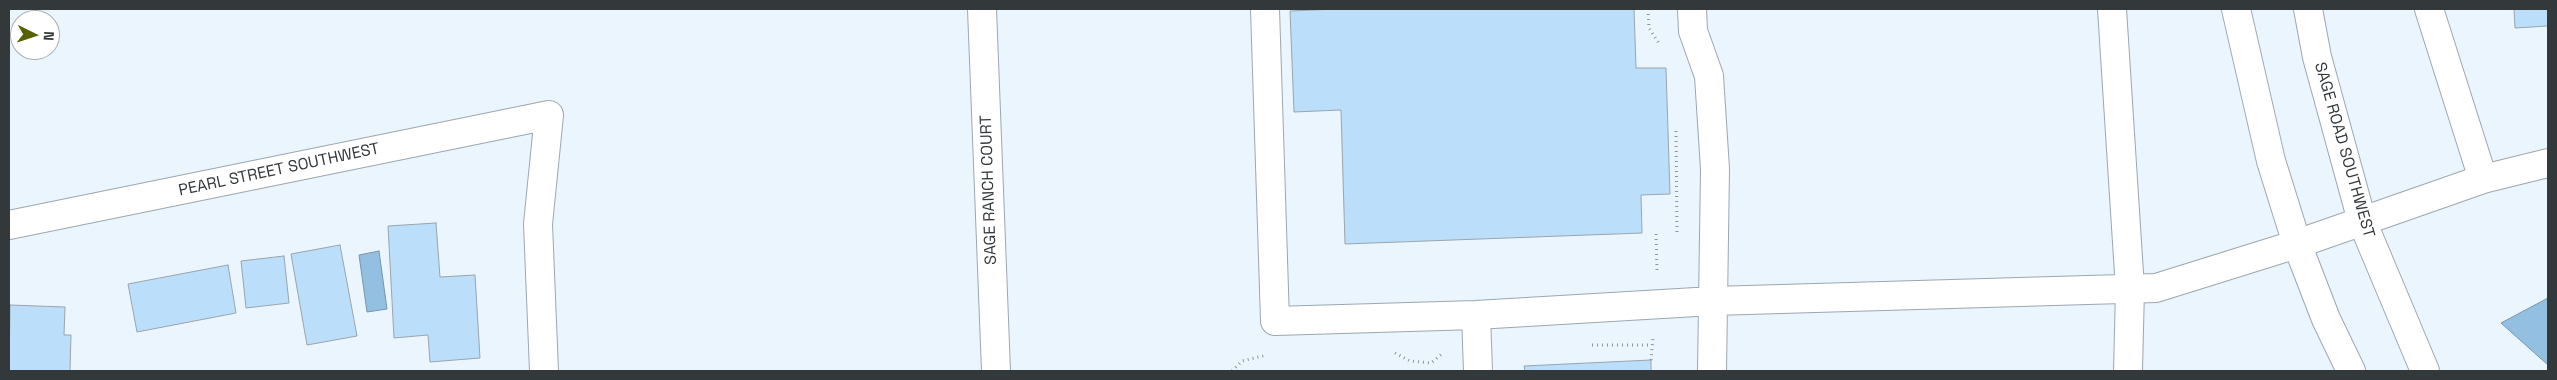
<!DOCTYPE html>
<html>
<head>
<meta charset="utf-8">
<style>
  body { margin:0 }
  #map { position:relative; width:2557px; height:380px; overflow:hidden; background:#eaf5fe; font-family:"Space Grotesk",sans-serif }
  canvas { display:block }
  .frame { position:absolute; inset:0; border:10px solid #33383b; pointer-events:none }
  .north { position:absolute; left:10px; top:10px; width:50px; height:50px; box-sizing:border-box; background:#fff; border:1px solid #adafb1; border-radius:50%; rotate:94deg; font-size:14px; font-weight:700; line-height:20px; text-align:center; color:#33383b }
  .north::after { content:''; display:block; margin:auto; width:18px; height:22px; background:#586100; clip-path:polygon(50% 0,100% 100%,50% 72%,0 100%) }
</style>
</head>
<body>
<div id="map">
<canvas width="2557" height="380"></canvas>
<div class="frame"></div>
<div class="north">N</div>
</div>
<script>
const context = document.querySelector('canvas').getContext('2d');
context.lineJoin = 'round';
function fillPath(path, color) {
  context.fillStyle = color;
  context.fill(path, 'evenodd');
}
function poly(rows) {
  const path = new Path2D();
  for (const r of rows) {
    path.moveTo(r[0], r[1]);
    for (let i = 2; i < r.length; i += 2) path.lineTo(r[i], r[i + 1]);
  }
  return path;
}
function strokePath(path, color, width, dash) {
  context.strokeStyle = color;
  context.lineWidth = width;
  context.lineCap = dash ? 'butt' : 'round';
  context.setLineDash(dash || []);
  context.stroke(path);
}
function drawText(font, color, halo, rows, align = 'center') {
  context.font = font + ' "Space Grotesk",sans-serif';
  context.lineWidth = 4;
  context.setLineDash([]);
  context.textBaseline = 'middle';
  context.strokeStyle = halo;
  context.fillStyle = color;
  for (const [text, x, y, turn = 0] of rows) {
    context.save();
    context.translate(x, y);
    context.rotate((+turn || 0) * Math.PI / 180);
    context.textAlign = isNaN(turn) ? turn : align;
    if (halo) context.strokeText(text, 0, 0);
    context.fillText(text, 0, 0);
    context.restore();
  }
}
const water = poly([
  [379,251,387,309,367,312,359,255,379,251],
  [2548,298,2548,365,2501,323,2548,298]
]);
const building = poly([
  [1336,9,1634,9,1636,68,1666,68,1670,194,1641,195,1642,233,1345,244,1341,110,1294,112,1290,11,1336,9],
  [2514,9,2548,9,2548,26,2515,28,2514,9],
  [436,223,440,277,475,275,480,358,430,362,428,335,394,338,388,226,436,223],
  [340,245,357,336,307,345,291,254,340,245],
  [284,256,289,303,246,308,241,261,284,256],
  [228,265,236,313,137,332,128,284,228,265],
  [10,305,65,307,64,335,71,335,70,371,9,371,10,305],
  [1651,360,1651,371,1525,371,1524,366,1651,360]
]);
const path = poly([
  [1648,9,1649,28,1660,45],
  [1676,131,1677,232],
  [1656,234,1657,270],
  [1592,345,1652,345],
  [1395,353,1410,361,1431,363,1443,353],
  [1651,360,1653,337],
  [1232,371,1242,361,1267,355]
]);
const minor = poly([
  [982,9,996,371],
  [1265,9,1275,321,1476,315,1713,301,2156,288,2297,244,2483,179,2548,163],
  [1692,9,1693,31,1709,76,1715,169,1712,371],
  [2112,9,2130,289,2128,371],
  [2236,9,2271,161,2297,244,2326,319,2351,371],
  [2308,9,2317,57,2362,221,2425,371],
  [2429,9,2483,179],
  [9,225,549,115,538,224,544,371],
  [1476,315,1478,371]
]);
const streetNames = [
  ["SAGE ROAD SOUTHWEST",2344,150,74],
  ["PEARL STREET SOUTHWEST",279,170,-12],
  ["SAGE RANCH COURT",989,190,-92]
];
fillPath(water, '#93bfe1');
strokePath(water, '#7696af', 1);
fillPath(building, '#bbdefb');
strokePath(building, '#9aa4ac', 1);
strokePath(minor, '#9da7b0', 30);
strokePath(path, '#8d959b', 3, [1, 4]);
strokePath(minor, '#fff', 28);
drawText('16px', '#33383b', '#fff', streetNames);
</script>
</body>
</html>
